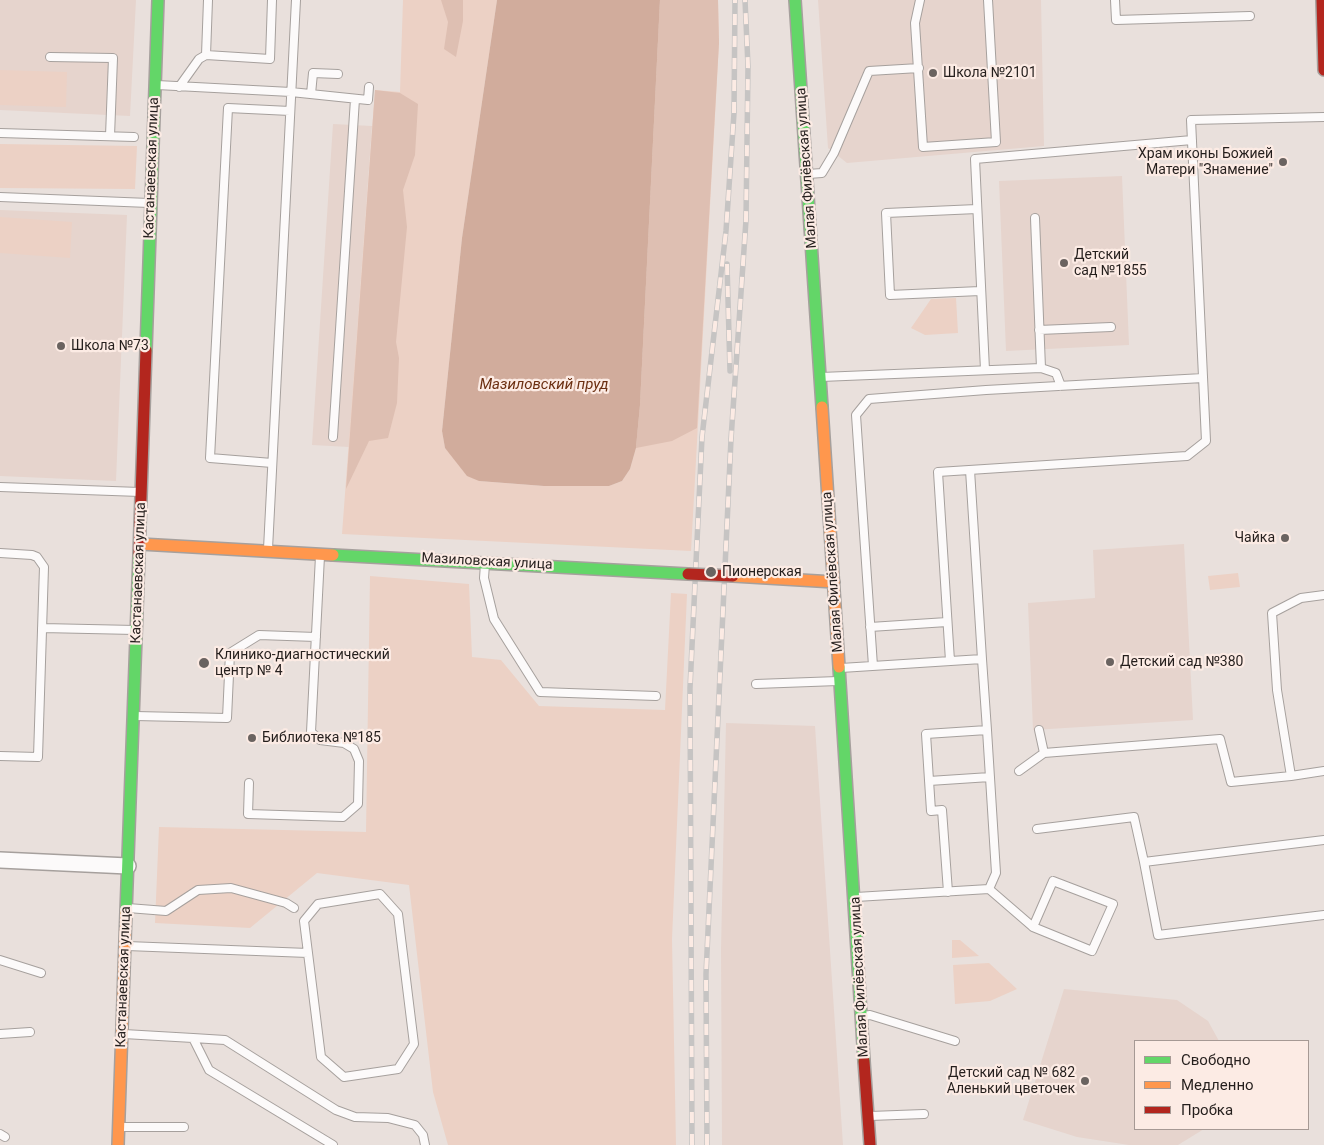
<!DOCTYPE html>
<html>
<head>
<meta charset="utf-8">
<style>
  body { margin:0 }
  #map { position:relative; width:1324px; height:1145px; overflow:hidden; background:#e9e0dc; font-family:Roboto,sans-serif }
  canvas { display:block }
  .legend { position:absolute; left:1134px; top:1040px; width:175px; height:90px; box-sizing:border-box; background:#fcebe4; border:1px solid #a69994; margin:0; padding:6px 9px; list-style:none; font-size:15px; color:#251f1d }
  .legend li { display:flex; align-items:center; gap:10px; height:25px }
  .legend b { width:25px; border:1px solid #a69994 }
</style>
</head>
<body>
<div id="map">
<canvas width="1324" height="1145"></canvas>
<ul class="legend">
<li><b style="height:6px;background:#63d668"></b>Свободно</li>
<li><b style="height:6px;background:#ff974d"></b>Медленно</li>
<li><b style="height:6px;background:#b3261e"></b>Пробка</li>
</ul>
</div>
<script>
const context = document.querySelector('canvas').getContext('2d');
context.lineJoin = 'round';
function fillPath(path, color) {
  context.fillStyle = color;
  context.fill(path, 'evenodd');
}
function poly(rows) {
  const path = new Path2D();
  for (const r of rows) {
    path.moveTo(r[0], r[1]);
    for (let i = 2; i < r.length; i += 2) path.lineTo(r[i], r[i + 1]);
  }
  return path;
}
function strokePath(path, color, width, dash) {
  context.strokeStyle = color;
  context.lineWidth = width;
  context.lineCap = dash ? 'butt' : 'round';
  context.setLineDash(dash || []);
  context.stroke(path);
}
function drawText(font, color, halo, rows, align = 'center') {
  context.font = font + ' Roboto,sans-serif';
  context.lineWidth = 4.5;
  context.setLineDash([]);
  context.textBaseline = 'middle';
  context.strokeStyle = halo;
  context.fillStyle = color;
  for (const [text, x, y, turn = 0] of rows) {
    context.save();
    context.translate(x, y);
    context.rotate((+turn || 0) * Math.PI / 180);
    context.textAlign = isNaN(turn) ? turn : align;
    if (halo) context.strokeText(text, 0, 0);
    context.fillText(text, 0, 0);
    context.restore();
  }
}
const built = poly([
  [0,0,136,0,130,116,0,110],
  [818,0,1041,0,1044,146,847,163,828,148],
  [333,124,372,126,349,447,312,445],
  [1122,176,1129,345,1006,351,999,181],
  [0,210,127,215,116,481,0,476],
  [1184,544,1193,720,1033,730,1028,603,1095,598,1093,550],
  [726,723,815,726,843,1145,722,1145,721,949],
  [1064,989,1177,1000,1208,1021,1219,1041,1135,1041,1135,1129,1204,1129,1178,1145,1129,1145,1077,1137,1023,1120]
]);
const green = poly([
  [403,0,497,0,462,238,442,431,445,448,479,481,544,486,609,486,622,481,630,469,636,448,640,405,660,0,718,0,719,43,691,551,342,534,375,90,400,92],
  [0,70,67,72,66,107,0,105],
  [0,144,137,146,135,189,0,188],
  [0,217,72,222,70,258,0,253],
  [956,298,958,333,925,335,911,328,931,299],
  [1238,573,1240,587,1210,590,1208,576],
  [370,576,469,584,472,657,501,660,539,706,665,710,671,593,687,594,672,939,676,1145,448,1145,433,1092,409,885,317,873,250,928,155,923,159,827,366,832],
  [952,940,960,940,979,956,952,958],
  [989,963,1017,989,990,1001,955,1004,953,965]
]);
const forest = poly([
  [441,0,463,0,463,21,456,57,444,49,448,22],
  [660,0,718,0,719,43,697,428,672,441,636,448,640,405],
  [375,90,400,93,418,104,415,155,403,190,407,227,396,342,399,358,397,403,388,438,369,441,346,489]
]);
const water = poly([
  [497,0,660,0,640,405,636,448,630,469,622,481,609,486,544,486,479,481,467,476,445,448,442,431,462,238]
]);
const lane = poly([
  [920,0,915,23,923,147,996,142,988,0],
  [1115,0,1116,20,1250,16],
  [206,55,208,0],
  [50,57,113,58,110,136],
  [157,85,291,92,368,100,369,87],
  [179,87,199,59,206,55,270,59,272,0],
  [311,94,313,73,338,74],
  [0,133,134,137],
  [808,174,822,173,834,153,869,71,919,68],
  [0,197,149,203],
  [977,209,886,213,890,295,980,291],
  [1035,218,1041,368],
  [1039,330,1111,327],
  [985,370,975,159,1192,140],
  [821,377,1041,368,1056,373,1061,386],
  [333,437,355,99],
  [272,463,210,458,228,108,290,111],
  [970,470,982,659],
  [0,487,140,492],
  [268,549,296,0],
  [0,553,32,555,37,557,44,567,38,757,0,756],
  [485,564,484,578,494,619,540,692,656,696],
  [1324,595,1301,598,1272,613,1277,690,1291,776,1324,771],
  [870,627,947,622],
  [42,628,135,630],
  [950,661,938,472,1187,456,1206,441,1191,120,1324,117],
  [873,666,856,415,869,399,986,390,1203,378],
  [841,668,982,659,987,730,926,734,931,811,942,810,948,892],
  [756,684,838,681],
  [135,716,227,718,230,653,259,635,316,637],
  [1044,753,1220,739,1231,782,1291,776],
  [1019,771,1044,753,1039,730],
  [929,781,990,777],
  [249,783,248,814,343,817,358,804,359,761,354,749,344,743,320,740,311,732,320,556],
  [1037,829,1134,817,1144,862,1324,840],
  [1144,862,1158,935,1324,915],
  [1053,881,1113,904,1092,951,1033,927,1053,881],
  [989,889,1033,927],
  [856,897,989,889,996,873,987,730],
  [128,908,166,911,198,890,231,888,286,903,294,908],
  [127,946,308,953,304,921,318,904,380,894,398,914,414,1044,398,1069,344,1077,321,1057,308,953],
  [0,960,41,973],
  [864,1016,870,1015,955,1041],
  [0,1034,30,1032],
  [124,1034,193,1038,209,1070,333,1145],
  [193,1038,225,1040,336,1110,355,1117,388,1118,415,1125,423,1135,425,1145],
  [870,1116,924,1114],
  [121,1127,184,1127],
  [0,1134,5,1137]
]);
const street = poly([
  [0,860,128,866]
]);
const fast = poly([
  [795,0,822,407],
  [146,350,158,0],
  [333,555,688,574],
  [839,667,864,1061],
  [126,912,139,555]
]);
const slow = poly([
  [822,407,839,667],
  [140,544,333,555],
  [733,576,834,582],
  [118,1145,126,912]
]);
const jam = poly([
  [1322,0,1324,70],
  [139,555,146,350],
  [864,1061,870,1145]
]);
const rail = poly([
  [727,264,730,371],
  [692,1145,690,688,702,437,726,231,734,113,735,0],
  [707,1145,706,974,731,439,746,220,748,66,745,0]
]);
const jamBridge = poly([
  [688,574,733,576]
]);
const markers = [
  [933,73,5,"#6a6360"],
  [1283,162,5,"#6a6360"],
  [1064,263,5,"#6a6360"],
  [61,346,5,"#6a6360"],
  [1285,538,5,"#6a6360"],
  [711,572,6,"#6a6360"],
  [1110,662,5,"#6a6360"],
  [204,663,6,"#6a6360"],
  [252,738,5,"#6a6360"],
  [1085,1081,5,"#6a6360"]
];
const poiNames = [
  ["Школа №2101",943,73],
  ["Храм иконы Божией",1273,154,"right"],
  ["Матери \"Знамение\"",1273,170,"right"],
  ["Детский",1074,255],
  ["сад №1855",1074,271],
  ["Школа №73",71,346],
  ["Чайка",1275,538,"right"],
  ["Пионерская",722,572],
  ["Клинико-диагностический",215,655],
  ["центр № 4",215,671],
  ["Детский сад №380",1120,662],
  ["Библиотека №185",262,738],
  ["Детский сад № 682",1075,1073,"right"],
  ["Аленький цветочек",1075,1089,"right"]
];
const streetNames = [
  ["Кастанаевская улица",152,168,-88],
  ["Малая Филёвская улица",807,168,-94],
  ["Мазиловская улица",487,562,3],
  ["Малая Филёвская улица",833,572,-94],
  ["Кастанаевская улица",139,573,-88],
  ["Кастанаевская улица",124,977,-88],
  ["Малая Филёвская улица",860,977,-93]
];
const waterNames = [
  ["Мазиловский пруд",544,385]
];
fillPath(built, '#e6d4cd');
fillPath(green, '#ecd1c5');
fillPath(forest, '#debfb2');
fillPath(water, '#d1ac9c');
strokePath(lane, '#a6a09d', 10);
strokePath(street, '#a6a09d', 18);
strokePath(fast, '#a6a09d', 14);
strokePath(slow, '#a6a09d', 14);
strokePath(jam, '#a6a09d', 14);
strokePath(lane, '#fcfafa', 8);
strokePath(street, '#fcfafa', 15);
strokePath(fast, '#63d668', 11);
strokePath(slow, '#ff974d', 11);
strokePath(jam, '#b3261e', 11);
strokePath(rail, '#c6c4c3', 5.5);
strokePath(rail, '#fcebe4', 4, [11]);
strokePath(jamBridge, '#a6a09d', 14, []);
strokePath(jamBridge, '#b3261e', 11);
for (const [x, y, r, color] of markers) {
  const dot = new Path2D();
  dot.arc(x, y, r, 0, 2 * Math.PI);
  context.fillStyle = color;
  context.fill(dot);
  strokePath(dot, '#fcebe4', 2);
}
drawText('14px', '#251f1d', '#fcebe4', poiNames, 'left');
drawText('14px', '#251f1d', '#fcebe4', streetNames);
drawText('italic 15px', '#6b2e10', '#fcebe4', waterNames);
</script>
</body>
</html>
